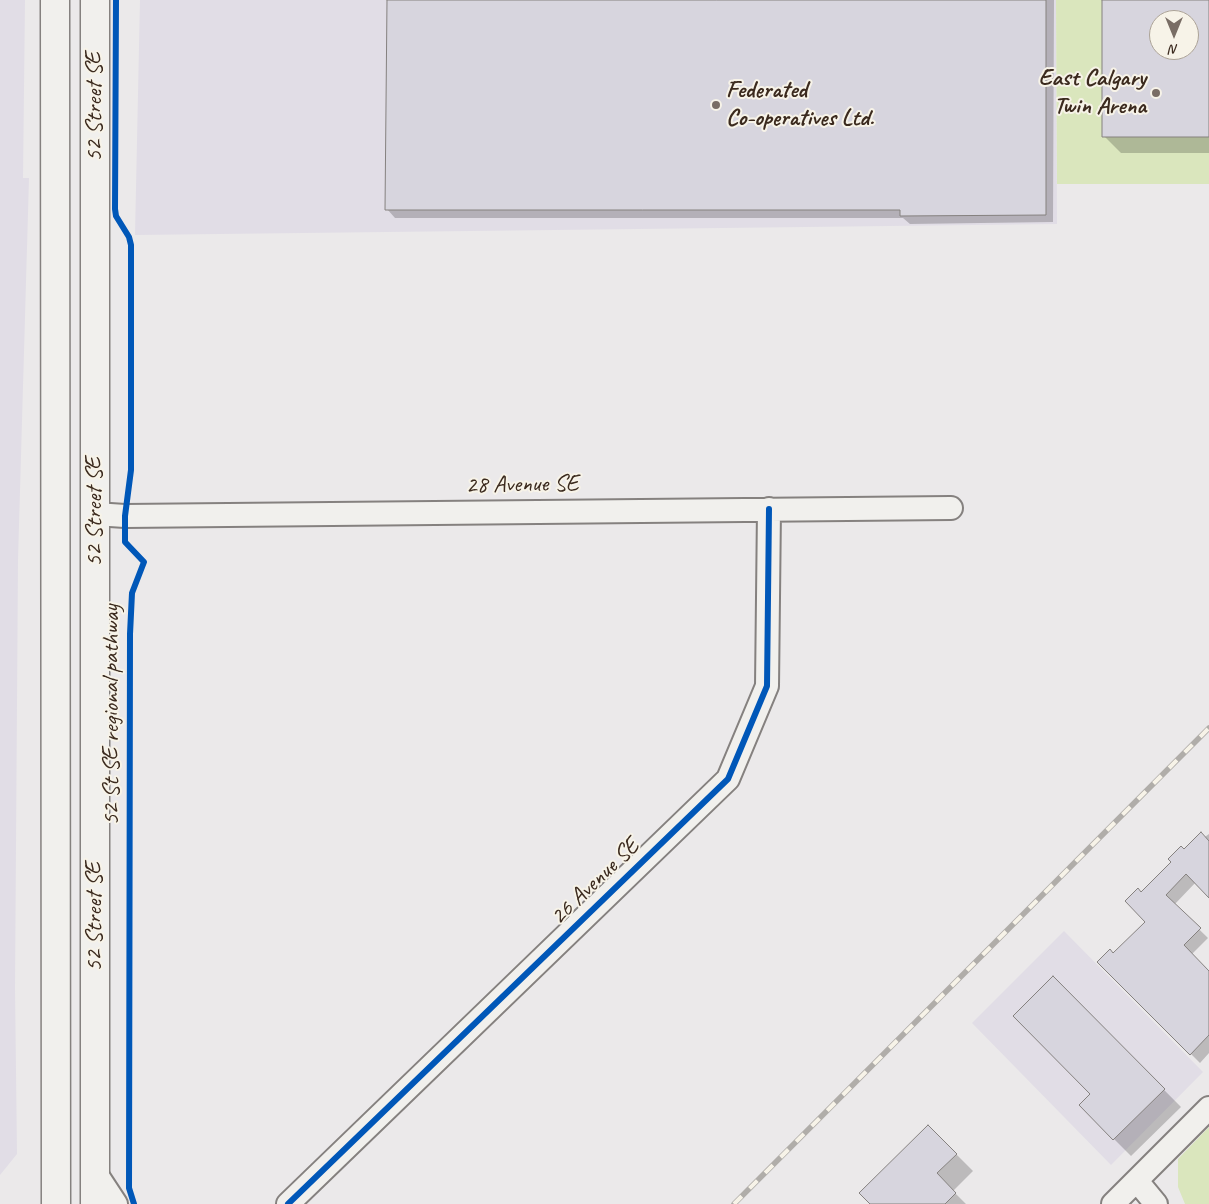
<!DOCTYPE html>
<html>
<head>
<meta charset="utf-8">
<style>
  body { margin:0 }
  #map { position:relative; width:1209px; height:1204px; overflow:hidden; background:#ebe9ea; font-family:Caveat,sans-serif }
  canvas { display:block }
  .north { position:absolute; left:1149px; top:10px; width:50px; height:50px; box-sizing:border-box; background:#f7f3e8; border:1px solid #aca397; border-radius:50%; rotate:180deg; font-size:14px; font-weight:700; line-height:20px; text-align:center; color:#3b2a1e }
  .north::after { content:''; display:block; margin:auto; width:18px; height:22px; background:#796d65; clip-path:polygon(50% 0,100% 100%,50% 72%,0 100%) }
</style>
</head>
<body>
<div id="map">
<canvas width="1209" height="1204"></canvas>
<div class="north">N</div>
</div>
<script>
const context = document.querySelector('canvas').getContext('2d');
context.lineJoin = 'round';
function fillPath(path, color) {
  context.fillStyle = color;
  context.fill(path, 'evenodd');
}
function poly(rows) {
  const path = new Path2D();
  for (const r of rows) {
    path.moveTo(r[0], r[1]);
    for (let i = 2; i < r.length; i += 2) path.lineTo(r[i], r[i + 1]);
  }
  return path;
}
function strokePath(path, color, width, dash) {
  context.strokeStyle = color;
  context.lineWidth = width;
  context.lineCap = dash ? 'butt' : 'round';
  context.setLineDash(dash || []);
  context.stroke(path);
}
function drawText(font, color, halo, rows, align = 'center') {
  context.font = font + ' Caveat,sans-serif';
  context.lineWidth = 4;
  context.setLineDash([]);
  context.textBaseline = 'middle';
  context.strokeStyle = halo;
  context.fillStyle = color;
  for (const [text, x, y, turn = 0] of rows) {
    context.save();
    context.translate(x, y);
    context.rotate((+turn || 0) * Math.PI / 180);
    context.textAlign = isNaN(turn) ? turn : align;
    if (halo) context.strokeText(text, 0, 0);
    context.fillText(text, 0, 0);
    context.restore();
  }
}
const built = poly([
  [0,0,25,0,23,178,29,178,18,560,15,988,17,1154,0,1175],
  [140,0,1056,0,1057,224,135,235],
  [1064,931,1203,1072,1111,1165,972,1023]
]);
const green = poly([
  [1056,0,1209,0,1209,184,1057,184],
  [1159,20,1189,20,1189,50,1159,50],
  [1209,1127,1209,1204,1185,1204,1178,1187,1178,1159]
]);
const shadow = poly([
  [388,0,1054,0,1053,222,910,224,903,218,395,218,387,209],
  [1104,0,1209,0,1209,153,1121,153,1104,136],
  [1159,20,1189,20,1189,50,1159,50],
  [1209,834,1209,895,1196,882,1174,905,1208,938,1192,954,1209,972,1209,1053,1200,1063,1099,962,1114,954,1147,922,1141,893,1185,851],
  [1053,978,1181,1107,1131,1156,1080,1105,1092,1094],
  [928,1126,973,1171,953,1191,966,1204,872,1204]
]);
const building = poly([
  [387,0,1046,0,1046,215,900,216,900,210,385,210,387,0],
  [1102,0,1209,0,1209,137,1102,137,1102,0],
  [1159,20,1189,20,1189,50,1159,50,1159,20],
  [1201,832,1209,841,1209,898,1186,874,1166,895,1201,928,1184,945,1209,971,1209,1035,1190,1055,1097,962,1110,949,1113,953,1145,922,1125,901,1138,888,1141,892,1171,862,1168,859,1181,846,1184,849,1201,832],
  [1053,976,1165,1089,1113,1140,1079,1105,1090,1094,1013,1016,1053,976],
  [928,1125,957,1154,937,1173,956,1193,945,1204,870,1204,859,1193,928,1125]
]);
const minor = poly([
  [95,514,125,516,951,508],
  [95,1172,116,1204],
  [1137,1181,1156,1204],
  [288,1204,728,779,767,686,769,509],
  [1113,1204,1209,1108]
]);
const major = poly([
  [55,0,56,1204],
  [95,1204,95,0]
]);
const rail = poly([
  [734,1204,1209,728]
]);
const cycleway = poly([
  [116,0,115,209,116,216,129,237,131,245,131,470,125,516,125,542,144,562,132,593,130,634,129,1188,134,1204],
  [288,1204,728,779,767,686,769,509]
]);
const markers = [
  [1156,93,5,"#796d65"],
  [716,105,5,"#796d65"]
];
const poiNames = [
  ["East Calgary",1146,79],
  ["Twin Arena",1146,107],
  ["Federated",726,91,"left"],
  ["Co-operatives Ltd.",726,119,"left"]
];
const streetNames = [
  ["52 Street SE",95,107,-90],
  ["28 Avenue SE",522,485,-1],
  ["52 Street SE",95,512,-90],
  ["52 St SE regional pathway",112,715,-90],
  ["26 Avenue SE",595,882,-44],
  ["52 Street SE",95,917,-90]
];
fillPath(built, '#e1dde6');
fillPath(green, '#dae6bd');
fillPath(shadow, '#0003');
fillPath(building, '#d7d5de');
strokePath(building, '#85817f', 1);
strokePath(minor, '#85817f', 26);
strokePath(major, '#85817f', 31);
strokePath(minor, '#f1f0ed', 22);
strokePath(major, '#f1f0ed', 28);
strokePath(rail, '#b0ada9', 5.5);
strokePath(rail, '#f7f3e8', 4, [11]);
strokePath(cycleway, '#0057b8', 6);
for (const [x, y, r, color] of markers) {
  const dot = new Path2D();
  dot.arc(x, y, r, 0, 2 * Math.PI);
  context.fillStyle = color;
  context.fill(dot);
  strokePath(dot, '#f7f3e8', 2);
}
drawText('bold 24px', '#3b2a1e', '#f7f3e8', poiNames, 'right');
drawText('24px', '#3b2a1e', '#f7f3e8', streetNames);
</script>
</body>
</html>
